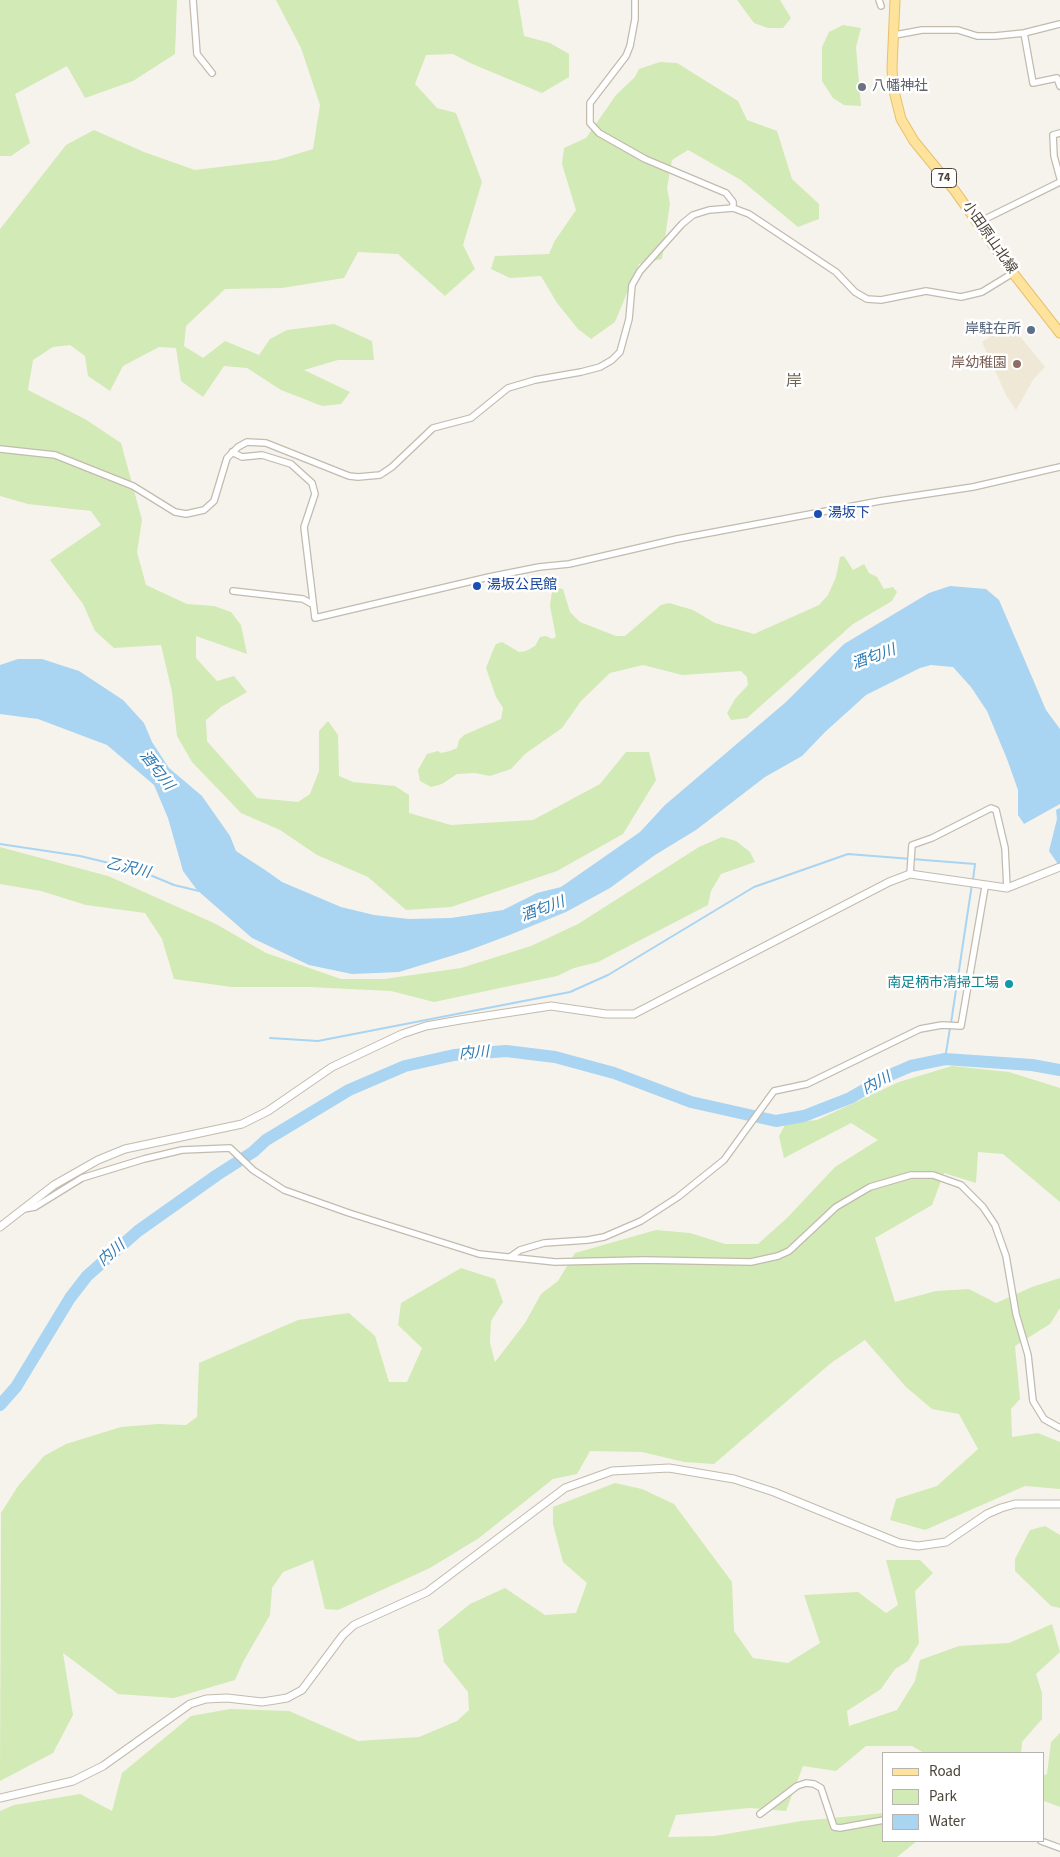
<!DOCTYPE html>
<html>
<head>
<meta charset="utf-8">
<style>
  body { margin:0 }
  #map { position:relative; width:1060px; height:1857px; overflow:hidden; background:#f6f3ec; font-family:"Source Sans 3",sans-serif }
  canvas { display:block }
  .legend { position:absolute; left:882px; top:1752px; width:162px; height:90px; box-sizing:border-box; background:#fff; border:1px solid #b7b4b0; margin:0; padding:6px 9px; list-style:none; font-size:15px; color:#4b4439 }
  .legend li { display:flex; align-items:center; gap:10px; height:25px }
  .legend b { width:25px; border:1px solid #b7b4b0 }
</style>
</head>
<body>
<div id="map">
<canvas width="1060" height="1857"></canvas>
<ul class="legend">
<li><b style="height:6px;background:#ffe39c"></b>Road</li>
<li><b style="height:14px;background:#d2eab5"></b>Park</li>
<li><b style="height:14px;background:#a9d4f2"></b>Water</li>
</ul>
</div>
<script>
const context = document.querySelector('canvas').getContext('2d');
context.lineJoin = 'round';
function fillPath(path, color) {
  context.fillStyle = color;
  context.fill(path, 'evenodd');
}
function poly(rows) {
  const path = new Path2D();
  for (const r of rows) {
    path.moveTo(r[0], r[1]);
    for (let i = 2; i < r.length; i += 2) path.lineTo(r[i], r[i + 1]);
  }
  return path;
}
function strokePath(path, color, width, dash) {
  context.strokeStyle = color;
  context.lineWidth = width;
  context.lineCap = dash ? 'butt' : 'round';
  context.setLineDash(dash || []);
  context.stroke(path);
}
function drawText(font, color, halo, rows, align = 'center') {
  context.font = font + ' "Source Sans 3","Noto Sans JP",sans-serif';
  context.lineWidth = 5;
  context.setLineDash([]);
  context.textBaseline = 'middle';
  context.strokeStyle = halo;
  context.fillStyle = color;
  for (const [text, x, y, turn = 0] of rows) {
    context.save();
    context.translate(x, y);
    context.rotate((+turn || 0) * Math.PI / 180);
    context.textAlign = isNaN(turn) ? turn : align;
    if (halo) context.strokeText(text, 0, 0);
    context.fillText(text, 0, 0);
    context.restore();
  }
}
const education = poly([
  [1010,324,1045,367,1033,380,1016,410,1006,395,982,342]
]);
const green = poly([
  [0,0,177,0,175,54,133,81,85,98,67,66,15,94,30,143,11,156,0,156],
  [276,0,518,0,524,36,550,43,569,54,569,77,542,93,470,63,453,54,426,55,415,84,437,108,456,113,482,182,463,245,475,269,445,296,398,254,358,252,344,278,282,288,225,289,186,326,184,346,203,358,225,341,259,355,270,339,287,330,334,324,372,341,374,360,338,360,304,370,350,392,341,404,322,406,281,390,247,368,224,366,203,397,181,381,176,348,159,347,123,366,110,391,88,376,85,356,70,345,53,347,33,360,28,390,85,419,121,443,142,520,137,552,146,585,187,604,214,606,231,612,241,625,247,654,196,636,196,658,217,681,234,676,247,692,221,707,206,720,207,741,257,798,298,802,310,794,319,771,319,731,328,721,338,735,339,776,353,782,395,786,409,795,409,813,451,825,533,820,600,784,626,752,649,752,656,780,623,834,557,871,451,907,406,910,368,877,317,855,280,830,241,813,192,762,177,736,172,692,161,645,114,648,95,631,83,604,50,560,101,525,91,511,28,504,0,496,0,229,66,145,94,130,144,152,195,170,277,160,313,149,320,105,301,48],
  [737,0,780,0,791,18,783,28,768,28,754,23],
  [843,25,861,28,856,47,861,106,844,105,833,98,822,81,822,47,829,32],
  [660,62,677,63,738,101,747,120,777,131,792,179,819,204,819,219,798,227,741,180,688,150,672,160,667,188,670,203,662,259,639,264,615,322,591,339,578,329,557,303,541,276,510,278,491,269,495,256,549,254,554,242,576,210,562,164,564,148,586,138,616,95,635,77,639,69],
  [844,556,853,570,864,564,869,573,877,577,884,589,893,587,897,592,892,601,853,624,747,718,731,720,727,713,735,699,748,685,747,677,741,671,682,675,643,665,610,673,581,701,562,728,525,754,511,769,490,776,475,773,457,774,442,784,431,787,420,781,418,770,427,754,438,751,441,753,450,751,457,748,459,740,464,735,501,719,503,708,496,697,486,668,494,648,496,644,502,642,519,652,526,651,535,646,540,637,546,636,552,639,556,637,550,606,552,591,557,588,563,589,570,612,580,622,616,636,625,636,661,605,669,603,693,610,715,623,754,634,819,605,828,595,836,577,840,557],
  [722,837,736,841,750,852,755,862,721,874,711,891,708,905,598,962,574,968,557,976,434,1002,391,991,308,987,232,987,174,979,162,939,145,913,86,905,41,891,0,884,0,847,108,876,216,924,266,953,341,979,384,979,461,968,531,946,578,924,699,847],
  [952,1066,1009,1072,1060,1088,1060,1202,1003,1154,978,1152,976,1183,944,1173,932,1205,875,1238,895,1302,936,1291,969,1289,996,1303,1032,1287,1060,1278,1060,1308,1050,1324,1015,1346,1020,1399,1011,1409,1012,1437,1038,1433,1060,1442,1060,1489,1025,1486,925,1530,890,1520,896,1499,937,1486,978,1449,959,1414,932,1409,906,1387,865,1340,831,1363,714,1464,684,1462,642,1452,590,1451,577,1474,553,1479,479,1538,430,1568,338,1610,325,1609,313,1560,283,1572,272,1588,270,1615,243,1662,235,1680,174,1698,118,1694,63,1653,73,1715,53,1753,0,1781,1,1513,18,1486,44,1456,66,1444,121,1427,158,1424,186,1425,197,1417,199,1363,298,1320,349,1313,375,1336,389,1382,407,1382,422,1348,398,1325,401,1303,461,1268,495,1279,503,1302,491,1321,490,1343,495,1362,525,1323,541,1294,558,1281,575,1253,656,1230,690,1233,725,1244,758,1244,787,1218,835,1167,878,1140,851,1123,784,1158,779,1136,786,1123,817,1120,899,1082],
  [615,1483,642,1489,674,1504,732,1582,734,1631,753,1658,788,1663,820,1643,804,1595,858,1592,886,1613,898,1605,886,1560,920,1560,933,1573,915,1591,919,1643,908,1661,895,1669,881,1689,847,1711,849,1726,897,1710,915,1681,920,1660,959,1646,1009,1643,1052,1624,1060,1652,1036,1674,1042,1693,1042,1719,1022,1742,1021,1753,924,1753,912,1746,866,1746,836,1771,803,1766,786,1811,750,1808,676,1815,668,1837,715,1836,801,1821,884,1813,884,1841,917,1841,897,1857,0,1857,0,1811,14,1805,80,1794,112,1811,122,1773,191,1716,230,1709,289,1711,358,1741,419,1737,457,1721,469,1710,468,1692,444,1662,438,1630,470,1604,505,1588,545,1615,576,1613,587,1583,563,1562,553,1524,553,1507],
  [1045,1526,1060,1535,1060,1608,1051,1606,1015,1571,1015,1559,1030,1530],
  [1060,1733,1060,1807,1044,1801,1044,1775,1047,1774,1051,1742]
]);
const water = poly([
  [950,586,986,589,999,600,1046,710,1060,729,1060,804,1024,824,1018,815,1018,790,1007,759,987,711,971,687,953,667,931,665,920,668,866,695,825,732,802,756,765,777,696,830,655,855,610,888,566,912,507,936,467,951,399,972,352,974,309,965,252,938,197,890,183,871,168,818,154,785,107,745,38,719,0,714,0,665,18,659,42,659,79,671,123,700,144,723,152,742,169,768,202,796,230,836,236,851,268,872,282,882,341,907,374,915,409,919,451,918,503,910,537,893,561,887,640,832,665,805,786,702,844,644,929,593],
  [1060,808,1060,867,1049,851,1057,819,1056,810]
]);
const stream = poly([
  [0,844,80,856,138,870,174,885,199,891],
  [951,1023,972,884],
  [270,1038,318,1041,570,992,608,975,754,887,848,854,975,864,973,880],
  [945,1059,950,1028]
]);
const river = poly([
  [0,1405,16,1387,70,1298,87,1276,138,1231,217,1175,253,1152,266,1140,349,1090,405,1066,454,1055,506,1051,555,1057,614,1073,691,1102,776,1121,804,1116,850,1098,890,1075,911,1066,945,1059,1032,1065,1060,1070]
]);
const minor = poly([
  [193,0,197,54,212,73],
  [635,0,635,19,630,46,626,56,590,103,590,123,599,133,645,159,726,193,733,202,733,208],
  [879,0,881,6],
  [1024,33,1033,83,1057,78,1060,86],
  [895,35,922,30,958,30,977,36,995,36,1024,33,1060,24],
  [1060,133,1053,135,1054,156,1060,178],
  [977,223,1060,182],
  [0,449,55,455,133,486,175,512,186,514,204,510,214,501,227,458,238,447,247,442,266,443,349,476,358,477,380,475,392,467,433,428,471,418,508,388,535,380,581,372,600,367,612,360,620,352,629,319,632,285,640,271,682,224,693,215,709,210,733,208,749,214,836,272,855,292,867,299,881,300,926,291,961,297,982,292,1013,273],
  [232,452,242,457,262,455,291,464,312,483,315,494,304,527,315,618,489,577,539,567,569,564,677,539,880,501,973,487,1060,467],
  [233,591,303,599,312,604],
  [910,874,912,845,932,838,991,808,996,810,1005,848,1007,888],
  [24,1209,35,1207,82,1178,144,1159,182,1150,230,1148,253,1170,284,1190,349,1213,479,1254,555,1262,644,1260,751,1262,778,1256,789,1251,836,1207,870,1187,911,1175,933,1175,961,1185,983,1207,995,1225,1006,1256,1016,1314,1028,1355,1033,1401,1044,1419,1060,1428],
  [510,1257,520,1250,544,1243,588,1240,604,1237,641,1221,678,1197,724,1160,774,1091,807,1084,920,1029,942,1025,961,1026,985,887],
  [760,1814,797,1786,806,1783,814,1784,821,1788,834,1827,840,1828,884,1820],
  [1041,1841,1060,1848]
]);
const tertiary = poly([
  [0,1227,54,1185,98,1160,125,1149,242,1124,268,1111,332,1067,402,1034,426,1026,460,1020,551,1006,606,1014,634,1014,889,882,910,874,1007,888,1060,867],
  [0,1798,73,1781,103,1766,190,1704,206,1699,227,1698,262,1702,275,1700,287,1698,302,1690,343,1635,354,1625,427,1592,565,1488,612,1471,669,1468,734,1479,774,1492,899,1543,918,1546,946,1542,987,1514,1001,1508,1015,1504,1060,1504]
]);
const primary = poly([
  [895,0,892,68,893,87,901,119,914,141,955,191,1013,273,1060,333]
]);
const markers = [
  [862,87,5,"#6b7280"],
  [1031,330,5,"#5c6f8a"],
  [1017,364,5,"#8d6e63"],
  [818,514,5,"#1a4fb4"],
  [477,586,5,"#1a4fb4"],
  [1009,984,5,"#0f9aa8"]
];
const shields = [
  [944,178,25]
];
const shieldNames = [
  ["74",944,178]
];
const worshipNames = [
  ["八幡神社",872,87]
];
const streetNames = [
  ["小田原山北線",989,238,55]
];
const serviceNames = [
  ["岸駐在所",1021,330]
];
const educationNames = [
  ["岸幼稚園",1007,364]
];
const transitNames = [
  ["湯坂下",828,514],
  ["湯坂公民館",487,586]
];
const cultureNames = [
  ["南足柄市清掃工場",999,984]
];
const waterNames = [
  ["酒匂川",874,658,-20],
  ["酒匂川",156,771,52],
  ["乙沢川",128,869,13],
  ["酒匂川",543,910,-20],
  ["内川",474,1054,-4],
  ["内川",877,1084,-28],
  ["内川",112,1254,-41]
];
const quarterNames = [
  ["岸",794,382]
];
fillPath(education, '#efe8d6');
fillPath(green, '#d2eab5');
fillPath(water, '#a9d4f2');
strokePath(stream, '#a9d4f2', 2);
strokePath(river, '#a9d4f2', 12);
strokePath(minor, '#c2bbae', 8);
strokePath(tertiary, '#c2bbae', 9);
strokePath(primary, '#e6c16a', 11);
strokePath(minor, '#fff', 5.5);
strokePath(tertiary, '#fff', 7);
strokePath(primary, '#ffe39c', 9);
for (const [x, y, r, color] of markers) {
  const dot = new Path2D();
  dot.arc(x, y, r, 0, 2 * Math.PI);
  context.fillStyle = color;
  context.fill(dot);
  strokePath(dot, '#fff', 2);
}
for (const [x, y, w] of shields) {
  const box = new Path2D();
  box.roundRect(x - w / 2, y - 9.5, w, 19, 4);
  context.fillStyle = '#fff';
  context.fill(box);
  strokePath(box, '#4b4439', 1);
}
drawText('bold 12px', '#4b4439', null, shieldNames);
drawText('14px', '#5b616d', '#fff', worshipNames, 'left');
drawText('14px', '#4b4439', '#fff', streetNames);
drawText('14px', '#4e5e75', '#fff', serviceNames, 'right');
drawText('14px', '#785e54', '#fff', educationNames, 'right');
drawText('14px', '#164399', '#fff', transitNames, 'left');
drawText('14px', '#0d838f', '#fff', cultureNames, 'right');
drawText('italic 15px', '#2e7ab2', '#fff', waterNames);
drawText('16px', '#6e6250', '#fff', quarterNames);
</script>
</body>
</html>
